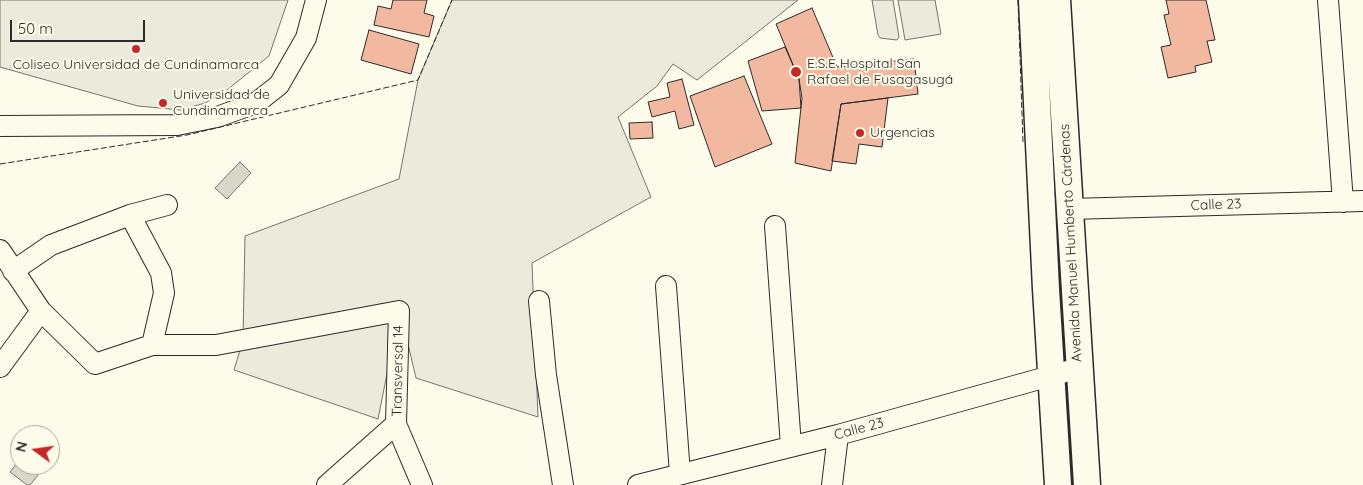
<!DOCTYPE html>
<html>
<head>
<meta charset="utf-8">
<style>
  body { margin:0 }
  #map { position:relative; width:1363px; height:485px; overflow:hidden; background:#fdfbea; font-family:Quicksand,sans-serif }
  canvas { display:block }
  .north { position:absolute; left:10px; top:425px; width:50px; height:50px; box-sizing:border-box; background:#fdfbea; border:1px solid #a9a89e; border-radius:50%; rotate:284deg; font-size:14px; font-weight:700; line-height:20px; text-align:center; color:#2b2b2b }
  .north::after { content:''; display:block; margin:auto; width:18px; height:22px; background:#c62828; clip-path:polygon(50% 0,100% 100%,50% 72%,0 100%) }
  .scale { position:absolute; left:10px; top:20px; width:135px; height:22px; box-sizing:border-box; border:2px solid #2b2b2b; border-top:0; padding-left:6px; font-size:15px; line-height:18px; white-space:nowrap; color:#2b2b2b; -webkit-text-stroke:4px #fdfbea; paint-order:stroke }
</style>
</head>
<body>
<div id="map">
<canvas width="1363" height="485"></canvas>
<div class="north">N</div>
<div class="scale">50 m</div>
</div>
<script>
const context = document.querySelector('canvas').getContext('2d');
context.lineJoin = 'round';
function fillPath(path, color) {
  context.fillStyle = color;
  context.fill(path, 'evenodd');
}
function poly(rows) {
  const path = new Path2D();
  for (const r of rows) {
    path.moveTo(r[0], r[1]);
    for (let i = 2; i < r.length; i += 2) path.lineTo(r[i], r[i + 1]);
  }
  return path;
}
function strokePath(path, color, width, dash) {
  context.strokeStyle = color;
  context.lineWidth = width;
  context.lineCap = dash ? 'butt' : 'round';
  context.setLineDash(dash || []);
  context.stroke(path);
}
function drawText(font, color, halo, rows, align = 'center') {
  context.font = font + ' Quicksand,sans-serif';
  context.lineWidth = 4;
  context.setLineDash([]);
  context.textBaseline = 'middle';
  context.strokeStyle = halo;
  context.fillStyle = color;
  for (const [text, x, y, turn = 0] of rows) {
    context.save();
    context.translate(x, y);
    context.rotate((+turn || 0) * Math.PI / 180);
    context.textAlign = isNaN(turn) ? turn : align;
    if (halo) context.strokeText(text, 0, 0);
    context.fillText(text, 0, 0);
    context.restore();
  }
}
const green = poly([
  [0,0,288,0,269,56,222,94,205,103,181,110,138,106,0,67,0,0],
  [452,0,798,0,697,80,673,64,657,86,618,117,651,197,532,263,538,417,416,378,403,323,397,323,378,419,234,370,243,340,245,236,399,179,418,80,452,0],
  [872,0,893,0,899,37,897,40,880,38,878,35,872,0],
  [898,0,935,0,941,34,905,40,898,0]
]);
const water = poly([
  [240,162,251,173,227,199,215,188,240,162],
  [20,459,20,465,46,465,30,485,27,485,10,472,20,459]
]);
const building = poly([
  [393,0,427,0,424,13,434,16,429,37,374,25,378,6,391,9,393,0],
  [1166,0,1206,0,1215,40,1207,41,1212,62,1195,66,1196,72,1168,78,1161,47,1171,45,1164,15,1169,14,1166,0],
  [812,8,837,67,914,59,918,94,841,104,831,171,795,163,802,98,799,79,776,24,812,8],
  [369,30,419,44,411,74,361,60,369,30],
  [785,47,799,79,801,108,762,111,748,61,785,47],
  [744,76,772,144,715,167,690,96,744,76],
  [682,79,694,125,679,129,675,111,652,117,648,102,670,97,667,83,682,79],
  [888,98,882,147,859,144,856,164,832,161,841,104,888,98],
  [652,122,653,138,630,139,629,123,652,122]
]);
const minor = poly([
  [1328,0,1343,202],
  [0,126,177,125,217,117,256,103,279,85,306,38,316,0],
  [1069,209,1363,201],
  [130,215,161,273,164,293,152,345],
  [775,226,791,446],
  [0,250,41,311,95,364,152,345,216,345,399,311,396,424,422,485],
  [13,271,51,245,130,215,167,205],
  [666,286,680,474],
  [539,301,546,375,563,485],
  [0,367,41,311],
  [327,485,396,424],
  [638,485,838,435,1079,368],
  [832,485,838,435]
]);
const major = poly([
  [1032,0,1046,289,1058,485],
  [1057,0,1087,485]
]);
const fence = poly([
  [1018,0,1023,142],
  [0,164,187,135,418,80,452,0]
]);
const markers = [
  [136,49,5,"#c62828"],
  [796,72,6,"#c62828"],
  [163,103,5,"#c62828"],
  [860,133,5,"#c62828"]
];
const poiNames = [
  ["E.S.E Hospital San",807,64],
  ["Rafael de Fusagasugá",807,80],
  ["Coliseo Universidad de Cundinamarca",136,65,"center"],
  ["Universidad de",173,95],
  ["Cundinamarca",173,111],
  ["Urgencias",870,133]
];
const streetNames = [
  ["Calle 23",1216,205,-2],
  ["Avenida Manuel Humberto Cárdenas",1071,243,-93],
  ["Transversal 14",398,371,-89],
  ["Calle 23",859,429,-15]
];
fillPath(green, '#ecebdb');
strokePath(green, '#74746e', 1);
fillPath(water, '#d8d7c9');
strokePath(water, '#74746e', 1);
fillPath(building, '#f2b8a0');
strokePath(building, '#2b2b2b', 1);
strokePath(minor, '#2b2b2b', 22);
strokePath(major, '#2b2b2b', 29);
strokePath(minor, '#fdfbea', 20);
strokePath(major, '#fdfbea', 26);
strokePath(fence, '#2b2b2b', 1, [6, 2.5]);
for (const [x, y, r, color] of markers) {
  const dot = new Path2D();
  dot.arc(x, y, r, 0, 2 * Math.PI);
  context.fillStyle = color;
  context.fill(dot);
  strokePath(dot, '#fdfbea', 2);
}
drawText('14px', '#2b2b2b', '#fdfbea', poiNames, 'left');
drawText('14px', '#2b2b2b', '#fdfbea', streetNames);
</script>
</body>
</html>
